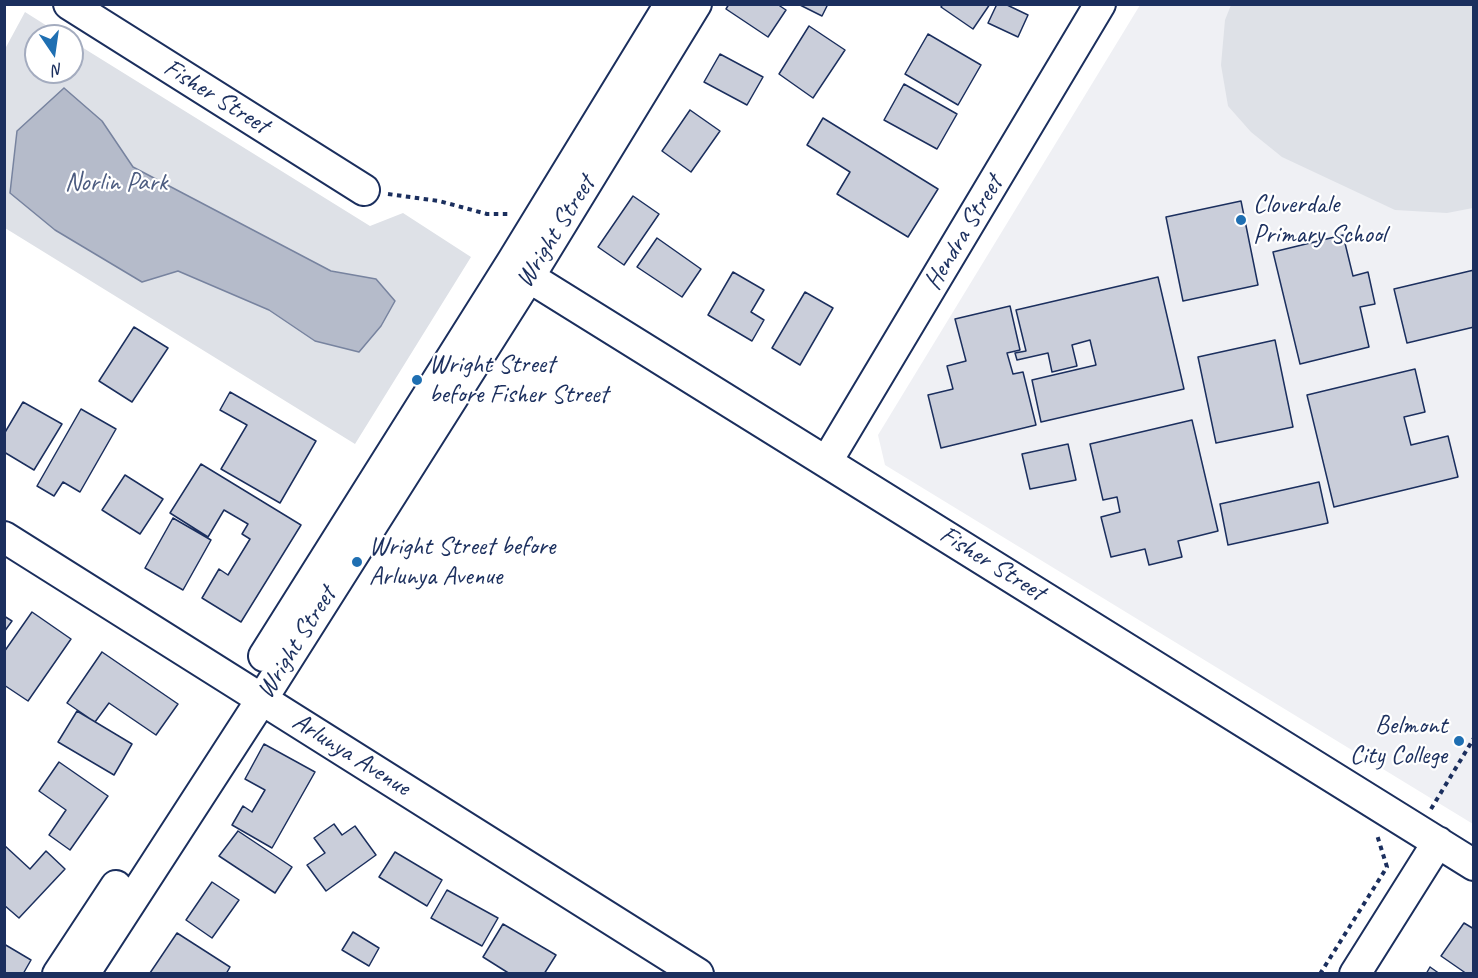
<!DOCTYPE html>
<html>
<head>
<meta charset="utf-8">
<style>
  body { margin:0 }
  #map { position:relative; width:1478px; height:978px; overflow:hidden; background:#fff; font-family:Caveat,sans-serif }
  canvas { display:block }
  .frame { position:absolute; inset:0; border:6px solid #1b2f5e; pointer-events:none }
  .north { position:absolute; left:24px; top:24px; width:60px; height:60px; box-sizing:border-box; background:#fff; border:2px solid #a4acbf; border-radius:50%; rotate:167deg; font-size:16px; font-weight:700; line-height:24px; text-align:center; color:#1b2f5e }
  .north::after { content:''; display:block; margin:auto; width:21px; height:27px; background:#1f6fb2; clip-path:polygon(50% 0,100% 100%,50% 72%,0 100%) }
</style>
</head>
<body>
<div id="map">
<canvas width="1478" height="978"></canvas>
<div class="frame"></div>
<div class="north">N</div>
</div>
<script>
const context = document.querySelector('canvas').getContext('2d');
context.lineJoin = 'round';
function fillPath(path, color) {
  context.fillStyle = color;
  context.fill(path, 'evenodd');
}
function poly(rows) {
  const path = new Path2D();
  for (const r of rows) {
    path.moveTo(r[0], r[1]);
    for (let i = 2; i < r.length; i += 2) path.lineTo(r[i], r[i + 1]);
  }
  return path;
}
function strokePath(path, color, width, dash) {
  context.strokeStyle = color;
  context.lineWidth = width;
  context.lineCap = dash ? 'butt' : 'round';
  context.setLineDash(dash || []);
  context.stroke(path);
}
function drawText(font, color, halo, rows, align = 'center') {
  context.font = font + ' Caveat,sans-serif';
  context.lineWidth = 4.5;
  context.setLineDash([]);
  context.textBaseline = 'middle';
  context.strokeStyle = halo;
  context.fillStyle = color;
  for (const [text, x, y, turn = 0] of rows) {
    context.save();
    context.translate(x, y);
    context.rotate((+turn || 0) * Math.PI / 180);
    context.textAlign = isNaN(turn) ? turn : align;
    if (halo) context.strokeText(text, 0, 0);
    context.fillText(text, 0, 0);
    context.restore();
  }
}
const built = poly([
  [1140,5,1473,5,1473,824,885,465,878,435]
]);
const green = poly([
  [1231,5,1473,5,1473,208,1447,213,1395,210,1282,157,1251,132,1228,106,1221,65,1225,20],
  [25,12,63,36,36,36,36,72,72,72,72,41,370,226,403,213,471,257,355,444,5,228,5,49]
]);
const water = poly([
  [64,88,102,121,133,167,331,271,376,279,395,301,381,326,359,352,315,341,269,310,178,271,142,282,55,230,10,193,17,131,64,88]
]);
const building = poly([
  [729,4,777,4,786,10,768,37,726,9,729,4],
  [798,4,828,4,822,16,798,4],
  [943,4,990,4,973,29,941,7,943,4],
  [997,4,1005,4,1028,15,1018,37,988,23,997,4],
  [809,26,845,50,813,98,779,74,809,26],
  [928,34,981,65,958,105,905,74,928,34],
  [720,54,763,77,747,105,704,82,720,54],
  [904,84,957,114,937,149,884,120,904,84],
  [690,110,720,131,691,172,662,151,690,110],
  [823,118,938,189,908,237,837,194,850,172,807,145,823,118],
  [633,196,659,214,624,265,598,247,633,196],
  [1241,201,1258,285,1183,301,1166,217,1241,201],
  [1343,235,1353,276,1368,272,1375,304,1360,307,1369,347,1300,364,1273,252,1343,235],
  [657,238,701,269,682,297,637,267,657,238],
  [1474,270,1474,327,1407,343,1394,289,1474,270],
  [733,272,764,290,751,312,764,320,752,341,708,315,733,272],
  [1158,277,1184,389,1041,422,1032,380,1096,365,1090,340,1072,345,1077,366,1052,372,1048,353,1017,360,1015,353,1026,351,1016,310,1158,277],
  [805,292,833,308,800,365,772,348,805,292],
  [1010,306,1020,350,1007,353,1013,374,1023,372,1036,425,941,448,928,395,953,389,947,366,966,361,955,319,1010,306],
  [134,327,168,348,132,402,99,381,134,327],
  [1275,340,1293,427,1216,443,1198,357,1275,340],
  [1415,369,1425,412,1404,417,1411,445,1448,436,1458,477,1334,507,1307,395,1415,369],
  [230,392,316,441,280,503,221,469,247,425,220,410,230,392],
  [23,402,62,424,34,470,4,452,4,434,23,402],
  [81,409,116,429,80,492,63,482,54,496,37,486,81,409],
  [1192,420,1218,531,1178,541,1182,557,1149,565,1145,549,1111,557,1101,517,1120,512,1117,497,1103,500,1090,444,1192,420],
  [1068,444,1076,480,1030,489,1022,454,1068,444],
  [201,464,301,525,241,622,202,598,219,569,228,575,250,539,242,534,248,524,224,510,208,537,170,513,201,464],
  [125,475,163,499,140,534,102,510,125,475],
  [1319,482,1328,523,1228,545,1220,504,1319,482],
  [173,518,211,540,183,590,145,568,173,518],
  [32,612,71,639,28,701,4,685,4,652,32,612],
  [4,616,12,621,4,632,4,616],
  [102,652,178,704,156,735,109,703,95,722,67,703,102,652],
  [77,711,132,744,114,775,58,742,77,711],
  [264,744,315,772,272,848,232,825,243,806,252,812,265,790,245,779,264,744],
  [59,762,108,796,70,850,49,835,66,810,39,791,59,762],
  [334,824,342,835,355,826,376,855,326,891,307,865,325,853,314,838,334,824],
  [238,831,292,867,275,893,219,856,238,831],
  [4,845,30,869,46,851,65,869,19,918,4,905,4,845],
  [395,852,442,880,427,906,379,877,395,852],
  [212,882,239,900,212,938,186,920,212,882],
  [447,890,498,918,482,946,431,918,447,890],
  [1464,923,1474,929,1474,974,1467,974,1441,956,1464,923],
  [503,924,556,955,544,974,510,974,483,957,503,924],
  [353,932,379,948,369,966,342,950,353,932],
  [177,933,230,967,226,974,150,973,177,933],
  [4,944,31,960,23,974,4,974,4,944],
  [1430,967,1440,974,1426,974,1430,967]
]);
const path = poly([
  [388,194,439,201,487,214,511,214],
  [1431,809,1474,738],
  [1320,974,1387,867,1377,835]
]);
const minor = poly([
  [69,4,364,190],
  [514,264,529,277,1474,865],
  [827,461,1100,4],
  [4,537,698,974],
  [264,656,512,262,670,4],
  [58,974,116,886],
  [84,974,262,699,529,277,696,4],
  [1355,974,1438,842]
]);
const markers = [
  [1241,220,6,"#1f6fb2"],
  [417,380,6,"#1f6fb2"],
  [357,562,6,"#1f6fb2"],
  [1459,741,6,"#1f6fb2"]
];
const streetNames = [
  ["Fisher Street",216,97,32],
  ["Wright Street",556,232,-58],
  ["Hendra Street",964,233,-59],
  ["Fisher Street",992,564,32],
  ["Wright Street",297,643,-58],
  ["Arlunya Avenue",351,755,32]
];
const parkNames = [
  ["Norlin Park",116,183]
];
const poiNames = [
  ["Cloverdale",1253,205],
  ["Primary School",1253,235],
  ["Wright Street",429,365],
  ["before Fisher Street",429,395],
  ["Wright Street before",369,547],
  ["Arlunya Avenue",369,577],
  ["Belmont",1447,726,"right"],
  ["City College",1447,756,"right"]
];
fillPath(built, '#eff0f4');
fillPath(green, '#dee1e7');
fillPath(water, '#b5bbca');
strokePath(water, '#77839f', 1.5);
fillPath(building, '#caceda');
strokePath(building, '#1b2f5e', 1.5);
strokePath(minor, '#1b2f5e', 34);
strokePath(path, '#1b2f5e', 4, [4.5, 4.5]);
strokePath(minor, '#fff', 30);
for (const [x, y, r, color] of markers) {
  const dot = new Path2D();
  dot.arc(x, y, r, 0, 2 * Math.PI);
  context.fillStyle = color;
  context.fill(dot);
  strokePath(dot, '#fff', 2);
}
drawText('26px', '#1b2f5e', '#fff', streetNames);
drawText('26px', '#4c5c80', '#fff', parkNames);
drawText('26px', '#1b2f5e', '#fff', poiNames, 'left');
</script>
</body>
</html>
